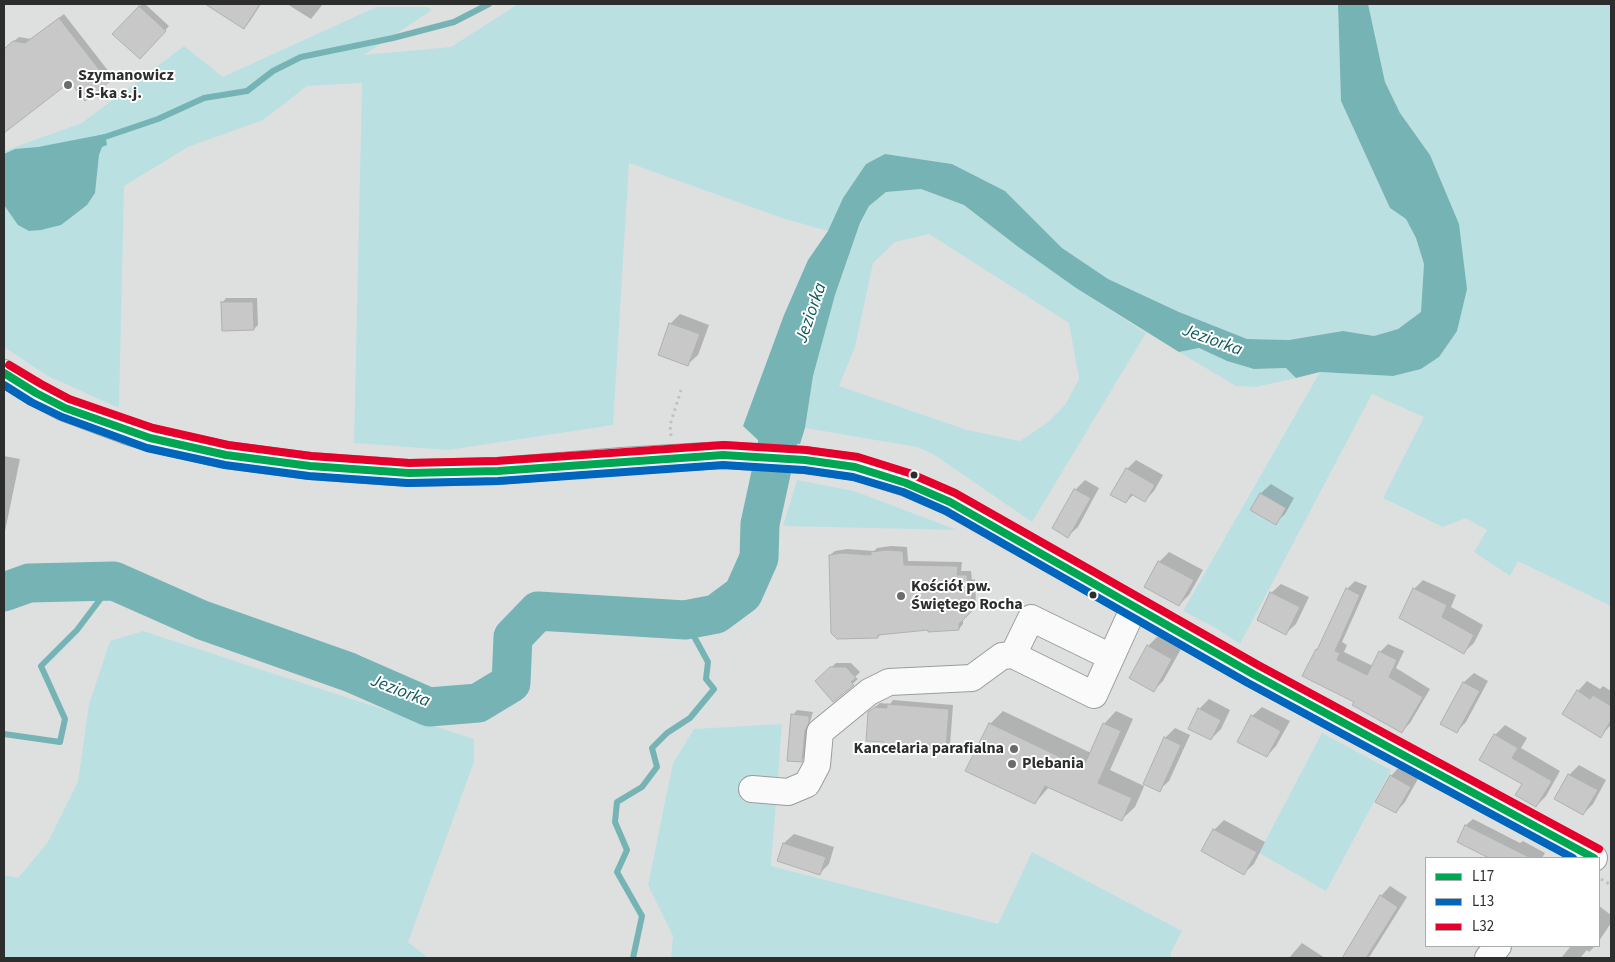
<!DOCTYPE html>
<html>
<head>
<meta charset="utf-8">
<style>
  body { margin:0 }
  #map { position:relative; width:1615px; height:962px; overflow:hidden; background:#dee0e0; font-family:"Source Sans 3",sans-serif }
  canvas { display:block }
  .frame { position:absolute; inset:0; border:5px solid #2c2e2e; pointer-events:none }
  .legend { position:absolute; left:1425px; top:857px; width:175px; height:90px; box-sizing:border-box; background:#fff; border:1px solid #ababab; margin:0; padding:6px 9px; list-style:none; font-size:15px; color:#2c2e2e }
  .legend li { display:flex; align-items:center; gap:10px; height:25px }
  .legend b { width:25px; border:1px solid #ababab }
</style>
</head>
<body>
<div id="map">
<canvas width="1615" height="962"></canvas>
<div class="frame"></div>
<ul class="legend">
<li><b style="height:6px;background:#00a651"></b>L17</li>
<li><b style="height:6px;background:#0065bd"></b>L13</li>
<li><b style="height:6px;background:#e4002b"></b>L32</li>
</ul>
</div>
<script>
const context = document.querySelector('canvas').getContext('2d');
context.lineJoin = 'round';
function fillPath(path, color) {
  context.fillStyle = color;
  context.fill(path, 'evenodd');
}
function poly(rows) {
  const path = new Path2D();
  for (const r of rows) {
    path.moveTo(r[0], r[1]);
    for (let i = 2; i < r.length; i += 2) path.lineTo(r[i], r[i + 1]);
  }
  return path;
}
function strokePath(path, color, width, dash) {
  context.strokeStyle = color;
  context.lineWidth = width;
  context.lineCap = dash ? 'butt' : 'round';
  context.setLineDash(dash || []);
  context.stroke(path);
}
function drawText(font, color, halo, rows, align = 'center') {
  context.font = font + ' "Source Sans 3",sans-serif';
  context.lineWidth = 4;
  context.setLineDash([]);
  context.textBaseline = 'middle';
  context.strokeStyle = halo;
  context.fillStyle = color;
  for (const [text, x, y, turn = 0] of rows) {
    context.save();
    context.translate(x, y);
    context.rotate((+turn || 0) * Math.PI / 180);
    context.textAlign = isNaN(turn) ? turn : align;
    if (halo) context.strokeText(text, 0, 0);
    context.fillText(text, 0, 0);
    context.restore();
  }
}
const green = poly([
  [518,4,1338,4,1341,101,1390,208,1406,219,1416,238,1424,264,1421,312,1398,329,1374,336,1343,331,1289,340,1247,339,1179,312,1108,279,1062,248,1005,191,952,164,885,154,866,164,843,198,828,231,782,218,629,163,613,425,448,450,354,443,362,83,307,86,263,120,188,147,124,186,119,408,46,375,4,347,4,151,82,123,184,46,223,77,376,7,428,7,432,10,364,55,451,47],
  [1368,4,1611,4,1611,606,1518,561,1510,576,1474,552,1487,530,1466,518,1443,527,1383,498,1424,417,1372,394,1240,644,1216,628,1183,611,1320,372,1393,376,1421,369,1439,357,1430,155,1400,113,1385,82],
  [921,189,964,205,1017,246,1076,288,1146,333,1032,522,933,454,917,447,805,428,813,376,835,295,860,224,869,206,886,192],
  [929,234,1069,323,1079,379,1065,405,1047,423,1020,441,967,430,839,386,855,347,873,263,895,242],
  [1199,348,1227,361,1254,369,1286,368,1296,378,1256,387,1236,386,1179,352],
  [797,480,854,491,957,530,783,526],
  [143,631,474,739,474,762,408,942,426,956,425,958,4,958,4,875,18,878,48,842,78,782,89,704,110,641],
  [782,724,771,866,998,924,1032,852,1182,931,1171,952,1171,958,671,958,673,936,648,885,673,763,694,729],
  [1322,733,1391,770,1326,891,1259,853]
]);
const water = poly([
  [1338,4,1368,4,1385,82,1400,113,1430,155,1459,224,1467,289,1457,331,1439,357,1421,369,1393,376,1320,372,1296,378,1286,368,1254,369,1227,361,1199,348,1179,352,1076,288,1017,246,964,205,921,189,886,192,869,206,860,223,835,295,813,376,805,428,800,444,758,440,743,426,784,315,808,260,828,231,843,198,866,164,885,154,952,164,1005,191,1062,248,1108,279,1179,312,1247,339,1289,340,1343,331,1374,336,1398,329,1421,312,1424,264,1416,238,1406,219,1390,208,1341,101],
  [105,134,107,145,102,147,99,155,95,193,87,205,61,225,41,230,29,231,18,225,4,205,4,154,15,149,38,147]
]);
const shadow = poly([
  [142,4,145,4,169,26,140,57,114,33],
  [220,4,261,4,250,21,244,28,216,10],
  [287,4,323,4,311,19],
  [64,14,113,77,85,100,70,80,10,127,4,119,4,49,19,37,31,39],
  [226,298,257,298,258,325,254,329,222,303],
  [680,314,709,325,698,355,688,364,670,324],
  [4,456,20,459,4,536],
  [1136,460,1163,475,1154,491,1145,500,1134,494,1126,502,1127,469],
  [1085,480,1099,488,1078,527,1068,536,1075,490],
  [1271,484,1294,498,1285,514,1275,523,1252,509,1261,493],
  [891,546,907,547,908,561,962,562,961,571,971,571,972,580,975,579,976,605,963,619,963,624,959,629,929,628,881,634,878,637,830,555,835,551,847,549,874,551,877,548],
  [1169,552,1203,570,1189,595,1179,605,1145,586,1159,562],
  [1423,580,1456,595,1451,607,1483,625,1474,643,1464,652,1414,589],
  [1355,581,1367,586,1342,642,1347,645,1344,652,1373,666,1380,652,1388,644,1404,651,1396,668,1430,689,1410,723,1402,731,1356,701,1317,650,1320,647,1347,589],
  [1281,584,1309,597,1296,624,1286,633,1271,593],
  [1158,636,1181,649,1163,681,1154,690,1148,646],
  [836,663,851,663,860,672,855,677,858,679,834,700,817,681],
  [1474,673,1488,681,1466,722,1457,731,1441,723,1464,682],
  [1587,681,1600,689,1603,686,1611,691,1611,725,1600,736,1578,691],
  [1209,699,1230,710,1221,729,1211,739,1199,709],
  [893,700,953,705,950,745,945,749,885,741,874,708,880,703,890,704],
  [1262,707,1290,721,1276,746,1267,756,1252,716],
  [797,710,813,712,809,725,806,756,801,761,793,715],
  [1003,711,1091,753,1104,724,1116,711,1133,719,1110,770,1144,786,1165,738,1175,728,1190,735,1169,781,1159,790,1145,784,1135,807,1122,819,1049,787,1035,803,990,724],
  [1505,725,1527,738,1521,748,1560,771,1546,796,1536,806,1495,735],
  [1579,765,1606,780,1593,804,1583,814,1556,798,1569,775],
  [1400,766,1419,777,1405,802,1396,812,1391,776],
  [1473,819,1520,843,1523,841,1545,853,1542,858,1492,858,1458,841,1466,825],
  [1224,820,1265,842,1254,864,1244,873,1214,830],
  [794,834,834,847,829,864,819,874,784,843],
  [1390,886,1407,897,1370,956,1367,958,1349,958,1345,956,1381,896],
  [1599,906,1611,915,1611,923,1599,941],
  [1302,943,1325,958,1289,958],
  [1571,946,1595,946,1589,952,1587,950,1580,958,1561,958]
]);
const stream = poly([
  [99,139,158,119,204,98,247,91,273,71,301,57,393,38,454,22,489,4],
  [4,734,60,742,65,719,41,666,77,630,114,581],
  [633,958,642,916,617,872,627,850,615,822,617,802,642,787,657,767,652,748,667,733,690,718,714,689,706,679,708,662,685,620]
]);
const river = poly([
  [4,592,29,583,114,581,202,620,349,672,429,707,478,703,511,683,513,637,538,611,685,620,716,614,743,594,759,558,760,524,789,390]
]);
const building = poly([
  [205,4,260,4,244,29,205,4],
  [139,6,166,31,140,59,112,34,139,6],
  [59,18,109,82,85,101,70,82,4,133,4,49,13,41,25,43,59,18],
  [221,302,253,302,254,330,222,331,221,302],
  [669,323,700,334,688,366,658,355,669,323],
  [1126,468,1155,485,1145,502,1131,494,1126,503,1110,495,1126,468],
  [1074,489,1091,498,1068,538,1052,528,1074,489],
  [1260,493,1286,508,1276,525,1250,510,1260,493],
  [886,550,903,551,904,565,958,566,957,575,967,575,968,584,971,583,972,611,959,624,959,630,928,632,928,630,878,635,878,638,837,639,831,633,829,555,842,553,871,555,871,552,886,550],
  [1158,561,1194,580,1179,606,1144,587,1158,561],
  [1346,588,1360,595,1335,651,1340,653,1337,660,1367,675,1379,651,1397,660,1389,677,1423,697,1402,733,1352,705,1354,702,1302,676,1316,649,1317,650,1346,588],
  [1413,588,1447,605,1442,617,1474,635,1464,654,1399,618,1413,588],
  [1270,592,1300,607,1286,635,1257,620,1270,592],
  [1147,645,1172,659,1154,692,1129,678,1147,645],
  [830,667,846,667,856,678,851,682,854,685,833,702,815,681,830,667],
  [1463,682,1480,691,1457,733,1440,724,1463,682],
  [1577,690,1590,699,1593,695,1611,706,1611,720,1601,738,1562,714,1577,690],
  [887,704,949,709,946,750,884,745,884,742,866,741,868,712,875,707,887,708,887,704],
  [1198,708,1221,720,1211,740,1188,729,1198,708],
  [791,714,809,716,809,723,805,731,802,762,787,761,791,714],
  [1251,715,1281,731,1267,757,1237,742,1251,715],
  [989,723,1083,768,1103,723,1121,731,1098,783,1132,798,1122,821,1045,786,1035,804,965,771,989,723],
  [1494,734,1518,748,1512,758,1552,781,1536,807,1515,795,1522,784,1479,760,1494,734],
  [1164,737,1181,745,1160,792,1143,784,1164,737],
  [1568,774,1598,790,1583,815,1554,799,1568,774],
  [1390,775,1411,787,1396,813,1375,802,1390,775],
  [1465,825,1531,858,1489,858,1457,842,1465,825],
  [1213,829,1257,852,1244,875,1201,851,1213,829],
  [783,843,826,857,820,875,777,861,783,843],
  [1380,895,1398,907,1366,958,1342,958,1380,895]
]);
const path = poly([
  [671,436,670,425,681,390],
  [1601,879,1611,885]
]);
const minor = poly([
  [4,373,36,393,65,408,124,430,150,438,226,455,310,466,409,473,498,471,622,461,723,455,805,460,855,467,906,483,950,502,1253,674,1594,858],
  [1013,655,1031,618,1111,657],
  [752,789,788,792,807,784,817,765,820,732,869,692,889,682,972,678,1002,656,1013,655,1094,695,1134,607],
  [1488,958,1498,946]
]);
const bus1 = poly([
  [4,373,36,393,65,408,150,438,226,455,310,466,409,473,498,471,723,455,805,460,855,467,906,483,950,502,1253,674,1594,858]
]);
const bus2 = poly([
  [4,385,31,402,62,417,147,448,225,465,309,476,408,483,498,481,723,465,804,470,853,477,903,492,946,511,1248,683,1573,858]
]);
const bus3 = poly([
  [9,365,41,384,69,399,153,428,228,445,311,456,409,463,497,461,724,445,806,450,858,457,909,473,955,493,1258,665,1599,849]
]);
const markers = [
  [68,85,5,"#6a6c6c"],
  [914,475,4.5,"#2c2e2e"],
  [1093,595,4.5,"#2c2e2e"],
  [901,596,5,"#6a6c6c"],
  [1014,749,5,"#6a6c6c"],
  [1012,764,5,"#6a6c6c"]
];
const poiNames = [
  ["Szymanowicz",78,76],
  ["i S-ka s.j.",78,94],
  ["Kościół pw.",911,587],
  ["Świętego Rocha",911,605],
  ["Kancelaria parafialna",1004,749,"right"],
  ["Plebania",1022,764]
];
const waterNames = [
  ["Jeziorka",812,313,-71],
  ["Jeziorka",1212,341,20],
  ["Jeziorka",400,692,21]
];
fillPath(green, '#bbe0e1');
fillPath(water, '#76b3b5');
fillPath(shadow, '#0003');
strokePath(stream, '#76b3b5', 6);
strokePath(river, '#76b3b5', 39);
fillPath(building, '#c7c8c7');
strokePath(building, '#afb0af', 1);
strokePath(minor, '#9a9c9c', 28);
strokePath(path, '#bfc1c1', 3, [2.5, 4]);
strokePath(minor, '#fafafa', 26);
strokePath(bus1, '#00a651', 8);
strokePath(bus2, '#0065bd', 8);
strokePath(bus3, '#e4002b', 8);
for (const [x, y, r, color] of markers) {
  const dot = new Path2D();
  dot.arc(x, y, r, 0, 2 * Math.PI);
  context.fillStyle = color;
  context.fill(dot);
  strokePath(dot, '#fff', 2);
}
drawText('bold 16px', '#2c2e2e', '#fff', poiNames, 'left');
drawText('italic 18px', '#0e595a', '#fff', waterNames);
</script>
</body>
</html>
